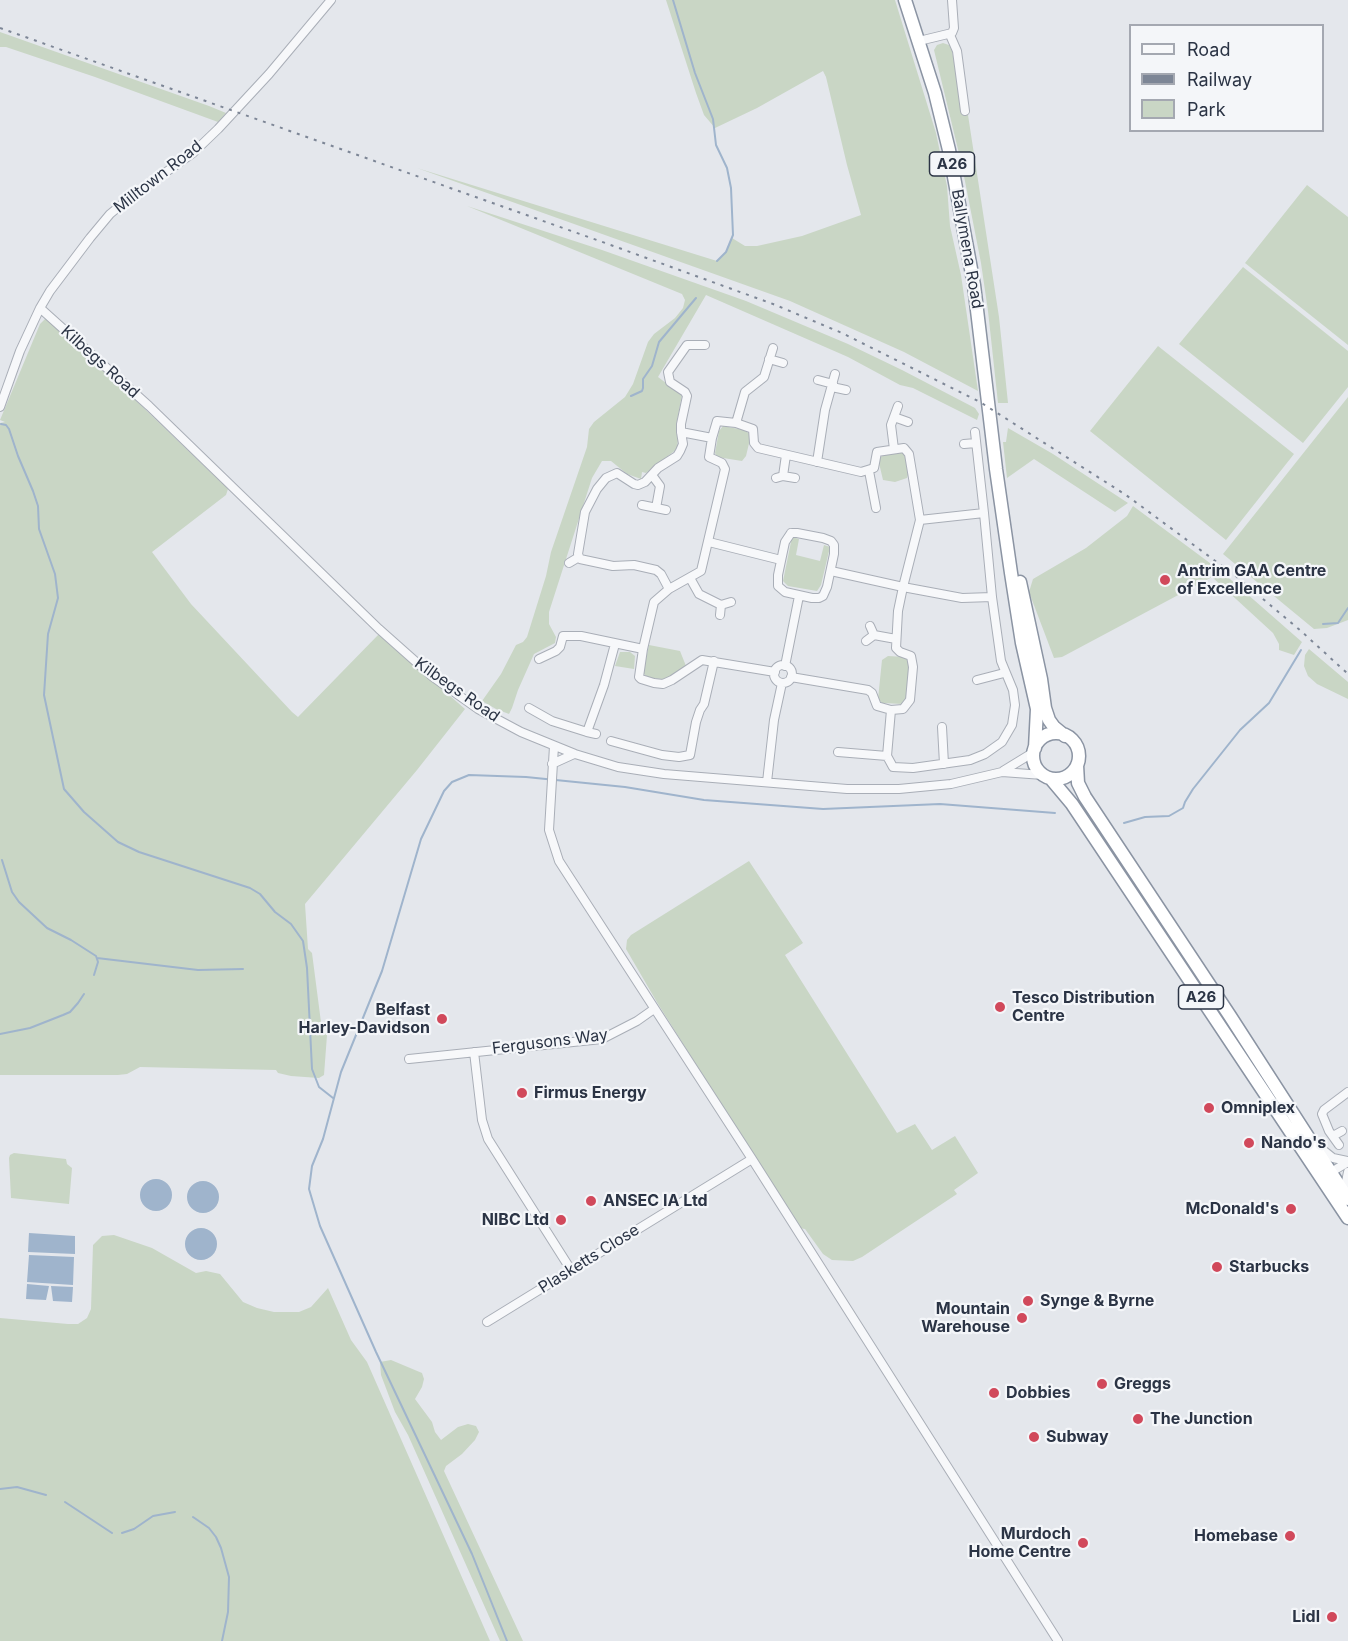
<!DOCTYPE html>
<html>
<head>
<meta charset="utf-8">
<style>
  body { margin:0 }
  #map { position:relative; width:1348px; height:1641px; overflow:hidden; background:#e4e7ec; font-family:Inter,sans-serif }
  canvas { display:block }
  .legend { position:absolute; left:1129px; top:24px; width:195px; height:108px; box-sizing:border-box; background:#f4f6f9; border:2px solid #a4a8b1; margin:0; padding:8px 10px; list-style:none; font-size:18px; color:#2b3445 }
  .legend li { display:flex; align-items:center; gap:12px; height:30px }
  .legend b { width:30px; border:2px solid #a4a8b1 }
</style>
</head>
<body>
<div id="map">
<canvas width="1348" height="1641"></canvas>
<ul class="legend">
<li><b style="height:8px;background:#f7f8fa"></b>Road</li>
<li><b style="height:8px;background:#7d8696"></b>Railway</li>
<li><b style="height:16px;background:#c9d6c5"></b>Park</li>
</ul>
</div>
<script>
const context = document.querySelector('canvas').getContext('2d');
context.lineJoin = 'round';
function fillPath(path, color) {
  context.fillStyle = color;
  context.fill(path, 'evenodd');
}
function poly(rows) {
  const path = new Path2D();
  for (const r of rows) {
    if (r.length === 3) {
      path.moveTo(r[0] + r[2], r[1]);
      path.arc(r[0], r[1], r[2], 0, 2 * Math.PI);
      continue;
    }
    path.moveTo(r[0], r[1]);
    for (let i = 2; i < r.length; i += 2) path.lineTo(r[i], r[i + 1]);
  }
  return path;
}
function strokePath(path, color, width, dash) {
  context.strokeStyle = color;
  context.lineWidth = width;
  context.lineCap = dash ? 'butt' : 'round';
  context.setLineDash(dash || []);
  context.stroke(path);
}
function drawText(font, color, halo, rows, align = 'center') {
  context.font = font + ' Inter,sans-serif';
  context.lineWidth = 4.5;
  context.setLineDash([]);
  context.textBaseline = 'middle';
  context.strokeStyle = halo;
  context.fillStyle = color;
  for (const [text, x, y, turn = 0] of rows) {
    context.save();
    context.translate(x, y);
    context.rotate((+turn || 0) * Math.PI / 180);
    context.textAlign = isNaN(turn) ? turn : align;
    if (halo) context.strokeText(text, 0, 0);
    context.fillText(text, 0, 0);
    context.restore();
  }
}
const green = poly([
  [666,0,895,0,936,133,947,186,950,226,961,275,978,391,904,352,790,301,417,168,717,261,726,252,732,238,745,246,757,246,802,236,861,215,847,165,826,77,823,71,757,108,715,128,704,115,696,93],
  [0,32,209,106,226,113,218,122,95,77,6,47,0,47],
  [943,43,949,45,952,51,963,112,968,115,999,317,1008,403,998,403,988,311,981,263,962,166,934,50,937,45],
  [1307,185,1348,217,1348,345,1245,263],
  [467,206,602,250,746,301,848,344,902,370,975,408,979,414,977,420,913,388,900,385,848,357,706,295,658,377,682,395,676,426,678,440,677,449,646,473,642,472,641,479,627,474,611,461,602,461,592,478,549,612,549,624,556,637,555,643,534,654,518,690,512,708,509,714,496,709,482,701,501,674,516,645,523,642,527,637,546,576,551,552,587,447,589,429,594,422,625,397,633,384,648,342,654,334,675,318,683,308,685,300,682,294],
  [1243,267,1348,351,1348,387,1303,443,1179,344],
  [45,319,50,320,95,361,228,489,226,495,152,552,191,604,292,712,298,717,379,634,465,709,417,770,305,904,308,949,312,953,322,1030,327,1035,324,1075,319,1078,291,1076,278,1073,276,1070,140,1067,127,1074,118,1075,0,1075,0,423,5,422,0,420,40,324],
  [1158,346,1294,454,1226,540,1090,431],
  [1348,397,1348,620,1327,628,1314,629,1223,554],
  [723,426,744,430,751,435,746,456,742,461,717,457,715,453,719,431],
  [1008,428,1053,454,1128,503,1115,512,1034,459,1007,478,1003,442,1006,442],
  [900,452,903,453,906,459,909,472,907,478,895,482,883,480,879,463,881,457,886,454],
  [1133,506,1222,572,1302,642,1294,655,1279,650,1279,644,1273,633,1212,577,1062,657,1054,658,1029,592,1033,579,1086,548,1127,516],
  [792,537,799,539,796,555,820,561,824,545,830,547,821,585,817,591,788,586,783,581],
  [649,645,680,651,686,666,670,677,663,679,648,678,643,673],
  [1309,649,1348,682,1348,699,1317,684,1308,676,1304,666,1305,655],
  [620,652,630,652,635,656,634,669,615,666],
  [888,656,905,657,909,662,907,699,903,704,882,703,878,699,882,660],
  [749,861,803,943,785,955,897,1133,915,1124,932,1150,955,1136,978,1173,954,1190,957,1194,862,1257,853,1261,832,1260,823,1254,805,1229,799,1228,658,1004,626,949,627,940,631,935],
  [14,1153,66,1159,67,1164,72,1168,69,1204,11,1198,9,1158,10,1155],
  [114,1235,152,1248,196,1273,206,1271,220,1274,243,1302,257,1308,274,1312,299,1312,311,1307,328,1288,351,1340,367,1362,490,1641,0,1641,0,1318,68,1324,78,1324,87,1318,91,1309,93,1245,102,1236],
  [391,1360,422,1373,424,1379,422,1387,415,1399,432,1422,435,1432,441,1440,458,1427,468,1424,476,1426,479,1432,475,1440,462,1454,446,1466,444,1471,523,1641,500,1641,408,1435,395,1412,381,1375,380,1362]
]);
const water = poly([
  [156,1195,16],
  [203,1197,16],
  [201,1244,16],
  [29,1233,75,1236,75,1254,28,1252],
  [29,1255,74,1257,73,1285,27,1282],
  [27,1284,49,1286,46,1300,26,1299],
  [51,1286,73,1287,72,1302,53,1301]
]);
const stream = poly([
  [673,0,695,73,713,119,716,145,727,168,731,188,733,235,726,252,717,261],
  [631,396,642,391,643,388,643,379,652,366,659,342,696,298],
  [1,424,6,425,9,429,18,456,33,491,38,506,39,529,55,574,58,598,48,634,44,695,64,789,84,812,118,842,139,852,250,888,260,894,275,912,291,924,303,941,307,968,312,1069,319,1087,333,1098],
  [1323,624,1338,623,1348,608],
  [1124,823,1145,817,1169,816,1183,808,1185,802,1193,789,1240,730,1269,703,1301,650],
  [2,860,12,892,19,902,47,928,71,940,96,956,98,962,94,975],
  [97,958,198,970,243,969],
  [0,1034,30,1028,63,1015,70,1012,78,1003,84,994],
  [0,1489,17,1487,46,1495],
  [65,1502,112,1533],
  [193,1517,209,1528,216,1537,221,1548,229,1577,228,1612,222,1641],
  [122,1533,134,1529,153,1516,175,1512],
  [507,1641,472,1554,376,1352,320,1226,309,1189,312,1166,323,1139,341,1072,382,971,421,839,444,791,452,782,469,775,526,777,625,787,704,800,823,809,940,804,1055,813]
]);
const minor = poly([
  [950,35,957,51,965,111],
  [919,41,952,33,954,28,952,0],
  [40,308,149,406,379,629,433,677,478,709,521,732,575,754,618,767,664,774,847,789,899,789,951,784,1002,772,1043,775],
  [769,359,783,363],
  [818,380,833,384],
  [832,387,846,390],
  [0,407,20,351,40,308,50,291,90,238,110,214,132,196,193,153,218,129,269,74,331,0],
  [894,417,908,422],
  [736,423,745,392,764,377,773,348],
  [681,432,712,438,709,457,722,463,725,469,701,571,669,589,661,574,656,570,634,565,613,566,580,559,578,554,585,512,597,489,606,478,617,473,634,484,638,485,645,482,658,468,677,456,680,451,683,444,681,432],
  [681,432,681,424,687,396,685,392,670,382,668,372,687,345,705,345],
  [712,438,717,421,736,423,753,429,754,443,758,448,861,472,874,468,877,452,904,448,909,454,920,520,984,513,975,432],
  [964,444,976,443],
  [894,449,891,425,898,406],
  [817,462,825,410,835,374],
  [869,471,876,508],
  [652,475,660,486,656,508],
  [783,476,786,455],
  [776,478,783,476,795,478],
  [642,505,666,510],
  [984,513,992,597],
  [791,533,797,533,823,538,831,541,834,545,834,554,827,587,823,596,819,598,812,598,785,592,778,586,778,575,785,542,791,533],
  [709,542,781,560],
  [569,563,579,557],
  [831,571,903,587,920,520],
  [690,578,699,594,721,605,720,615],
  [721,605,731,602],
  [870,626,874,635,896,639],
  [866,641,874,635],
  [643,649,654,602,669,589],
  [539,659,556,651,560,647,563,636,581,636,643,649,639,677,641,679,654,683,663,684,672,680,702,660,775,672],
  [783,674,9],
  [785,666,799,596],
  [791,677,868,690,872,693,877,706,891,710,903,709,910,700,913,667,911,656,900,652,896,648,898,611,903,587,962,598,992,597,1001,661,1013,690,1015,705,1012,725,1002,742,985,754,970,760,913,768,893,767,887,756,891,710],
  [977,680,1004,673],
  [529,708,552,721,587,732,604,685,615,644],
  [942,727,944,764],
  [587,732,596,734],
  [611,741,662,755,679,757,690,755,696,722,700,710,704,704,714,661],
  [554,746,549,830,559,861,752,1159,1058,1641],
  [838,752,887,756],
  [552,764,574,754],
  [1003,771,1034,752],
  [767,782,774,720,782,683],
  [474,1052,482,1120,488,1139,571,1270],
  [409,1059,602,1039,637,1021,654,1009],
  [1333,1136,1342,1131],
  [1339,1145,1329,1131,1322,1114,1324,1110,1348,1092],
  [1318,1146,1333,1158,1348,1161],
  [1328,1174,1348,1162],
  [1344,1191,1348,1172],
  [487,1322,752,1159]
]);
const trunk = poly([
  [905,0,935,93,949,150,974,285,996,469,1011,573,1022,643,1037,709,1035,748],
  [1020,582,1041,679,1045,708,1049,720,1054,727,1065,736],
  [1056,756,23],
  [1077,765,1078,783,1085,797,1230,1016,1348,1199],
  [1051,779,1072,804,1348,1218]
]);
const rail = poly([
  [0,28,608,244,773,304,842,333,980,402,1126,495,1237,577,1301,631,1348,674]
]);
const markers = [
  [1165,580,6,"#d1495b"],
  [1000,1007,6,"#d1495b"],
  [442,1019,6,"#d1495b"],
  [522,1093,6,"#d1495b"],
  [1209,1108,6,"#d1495b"],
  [1249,1143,6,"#d1495b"],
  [591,1201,6,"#d1495b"],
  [1291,1209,6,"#d1495b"],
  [561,1220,6,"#d1495b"],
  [1217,1267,6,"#d1495b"],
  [1028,1301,6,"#d1495b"],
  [1022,1318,6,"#d1495b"],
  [1102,1384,6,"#d1495b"],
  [994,1393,6,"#d1495b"],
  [1138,1419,6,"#d1495b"],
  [1034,1437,6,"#d1495b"],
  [1290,1536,6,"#d1495b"],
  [1083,1543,6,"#d1495b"],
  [1332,1617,6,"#d1495b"]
];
const shields = [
  [952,164,45],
  [1201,997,45]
];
const shieldNames = [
  ["A26",952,164],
  ["A26",1201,997]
];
const streetNames = [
  ["Milltown Road",158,177,-38],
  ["Ballymena Road",967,249,80],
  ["Kilbegs Road",100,362,42],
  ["Kilbegs Road",457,690,35],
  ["Fergusons Way",550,1042,-7],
  ["Plasketts Close",589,1259,-32]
];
const poiNames = [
  ["Antrim GAA Centre",1177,571],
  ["of Excellence",1177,589],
  ["Tesco Distribution",1012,998],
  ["Centre",1012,1016],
  ["Belfast",430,1010,"right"],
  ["Harley-Davidson",430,1028,"right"],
  ["Firmus Energy",534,1093],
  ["Omniplex",1221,1108],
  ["Nando's",1261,1143],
  ["ANSEC IA Ltd",603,1201],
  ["McDonald's",1279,1209,"right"],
  ["NIBC Ltd",549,1220,"right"],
  ["Starbucks",1229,1267],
  ["Synge & Byrne",1040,1301],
  ["Mountain",1010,1309,"right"],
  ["Warehouse",1010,1327,"right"],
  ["Greggs",1114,1384],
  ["Dobbies",1006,1393],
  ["The Junction",1150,1419],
  ["Subway",1046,1437],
  ["Murdoch",1071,1534,"right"],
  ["Home Centre",1071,1552,"right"],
  ["Homebase",1278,1536,"right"],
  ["Lidl",1320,1617,"right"]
];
fillPath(green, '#c9d6c5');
fillPath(water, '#9fb4cc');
strokePath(stream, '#9fb4cc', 2);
strokePath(minor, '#a9aeb7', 10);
strokePath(trunk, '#8b94a3', 15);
strokePath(minor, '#f7f8fa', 8);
strokePath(trunk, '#fff', 12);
strokePath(rail, '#7d8696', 2, [3, 6]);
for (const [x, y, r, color] of markers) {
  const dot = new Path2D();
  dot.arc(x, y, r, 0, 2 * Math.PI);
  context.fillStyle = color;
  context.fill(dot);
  strokePath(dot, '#f4f6f9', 2);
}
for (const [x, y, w] of shields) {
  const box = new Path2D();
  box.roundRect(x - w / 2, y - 12, w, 24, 4.5);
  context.fillStyle = '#f4f6f9';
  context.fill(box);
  strokePath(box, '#2b3445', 1.5);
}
drawText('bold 15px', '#2b3445', null, shieldNames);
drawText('16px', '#2b3445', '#f4f6f9', streetNames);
drawText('bold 16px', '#2b3445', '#f4f6f9', poiNames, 'left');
</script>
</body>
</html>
